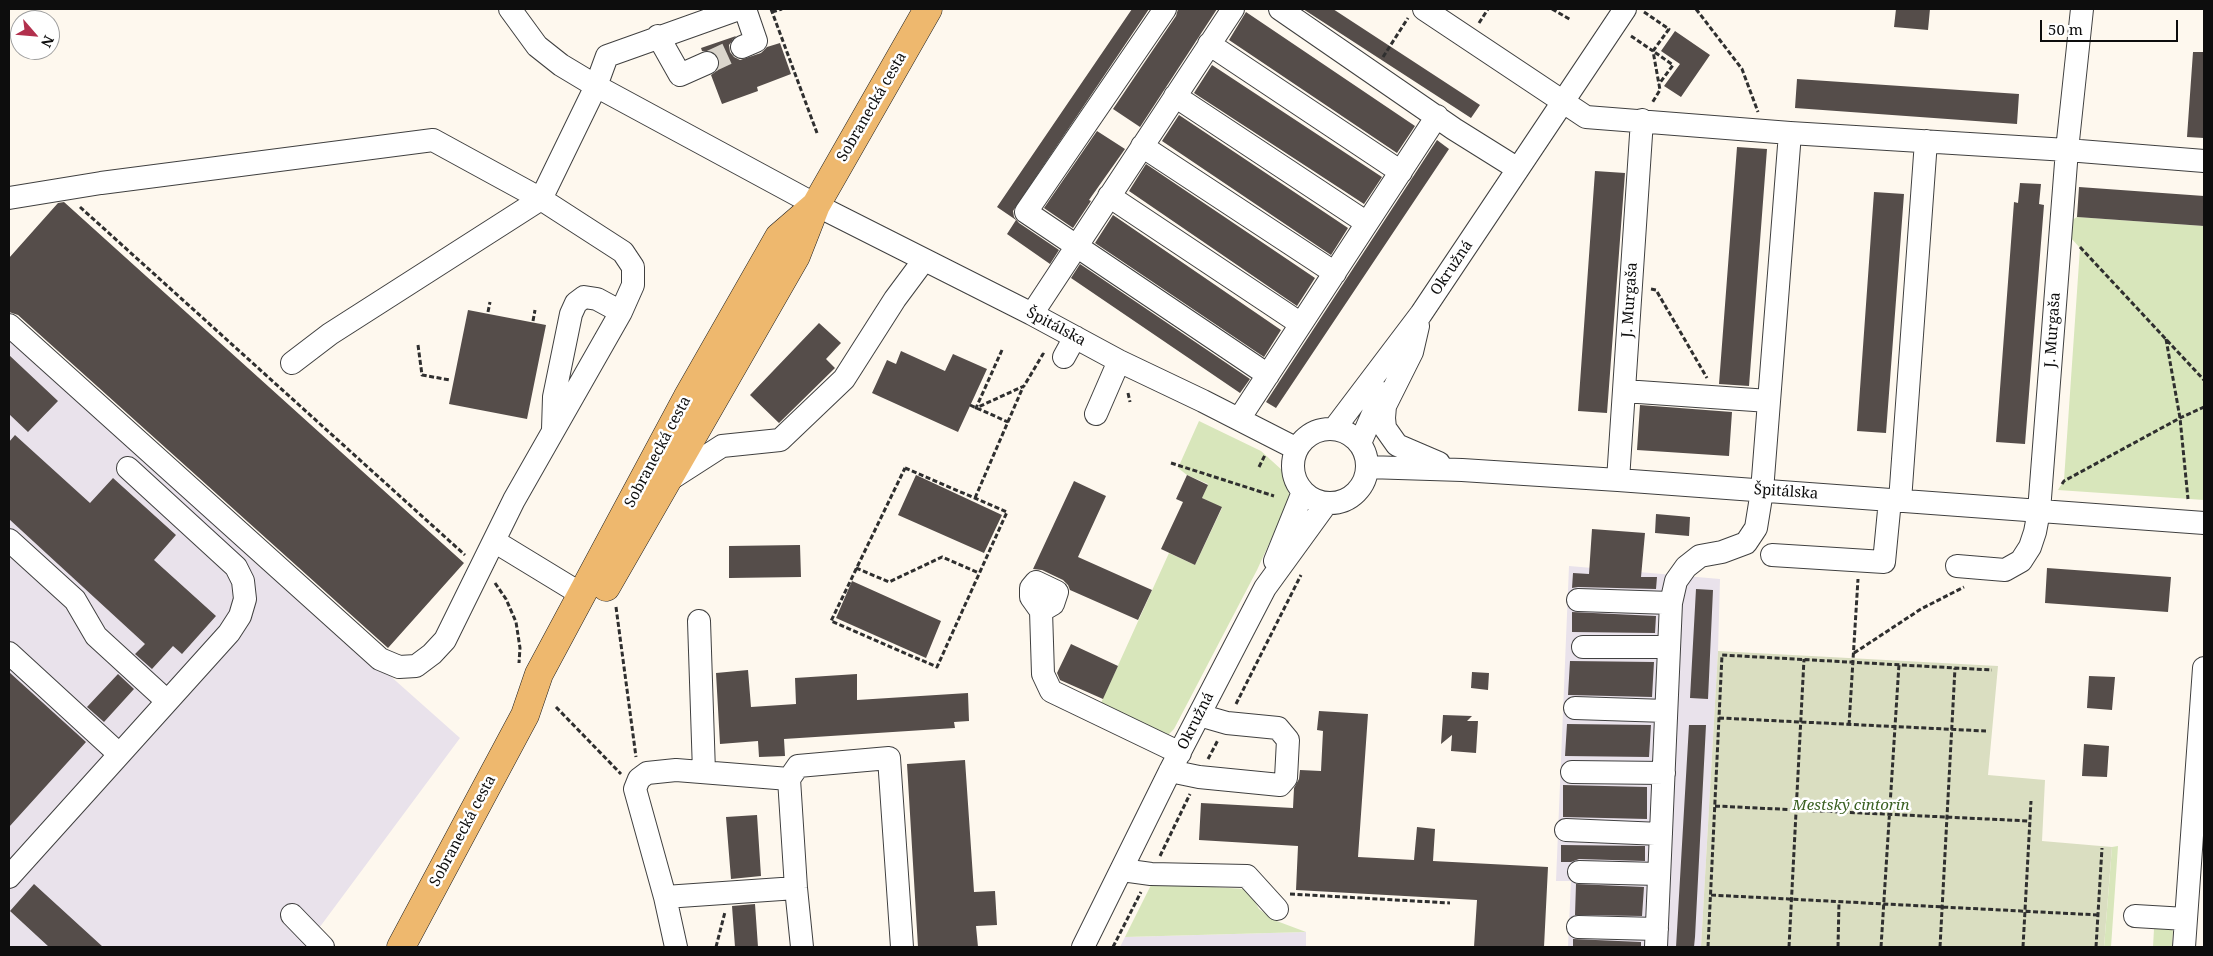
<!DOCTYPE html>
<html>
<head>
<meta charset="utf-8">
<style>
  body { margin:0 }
  #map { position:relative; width:2213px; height:956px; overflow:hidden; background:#fef8ee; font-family:"Noto Serif",serif }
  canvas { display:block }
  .frame { position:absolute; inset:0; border:10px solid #0d0d0d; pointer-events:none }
  .north { position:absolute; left:10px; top:10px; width:50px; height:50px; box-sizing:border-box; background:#fff; border:1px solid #9e9e9e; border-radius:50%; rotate:117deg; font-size:14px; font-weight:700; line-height:20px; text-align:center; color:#0d0d0d }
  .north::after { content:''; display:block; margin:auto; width:18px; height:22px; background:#b2304d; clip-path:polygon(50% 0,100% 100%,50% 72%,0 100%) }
  .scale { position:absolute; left:2040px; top:20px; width:138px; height:22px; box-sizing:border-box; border:2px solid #0d0d0d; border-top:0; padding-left:6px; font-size:15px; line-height:18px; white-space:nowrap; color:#0d0d0d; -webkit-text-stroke:4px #fff; paint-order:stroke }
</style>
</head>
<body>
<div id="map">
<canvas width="2213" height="956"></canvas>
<div class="frame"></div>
<div class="north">N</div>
<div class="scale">50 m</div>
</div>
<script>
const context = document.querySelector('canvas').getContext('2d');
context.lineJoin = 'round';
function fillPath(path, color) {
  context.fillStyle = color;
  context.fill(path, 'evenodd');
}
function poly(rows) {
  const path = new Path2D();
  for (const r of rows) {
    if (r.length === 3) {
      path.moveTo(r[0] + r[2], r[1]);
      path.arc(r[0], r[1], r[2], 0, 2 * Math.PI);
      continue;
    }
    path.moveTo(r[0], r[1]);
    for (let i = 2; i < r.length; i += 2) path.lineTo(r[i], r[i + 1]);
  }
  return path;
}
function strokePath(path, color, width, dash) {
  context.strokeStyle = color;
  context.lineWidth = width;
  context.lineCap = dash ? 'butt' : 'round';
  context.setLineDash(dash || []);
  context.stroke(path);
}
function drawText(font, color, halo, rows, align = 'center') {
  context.font = font + ' "Noto Serif",serif';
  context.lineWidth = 5;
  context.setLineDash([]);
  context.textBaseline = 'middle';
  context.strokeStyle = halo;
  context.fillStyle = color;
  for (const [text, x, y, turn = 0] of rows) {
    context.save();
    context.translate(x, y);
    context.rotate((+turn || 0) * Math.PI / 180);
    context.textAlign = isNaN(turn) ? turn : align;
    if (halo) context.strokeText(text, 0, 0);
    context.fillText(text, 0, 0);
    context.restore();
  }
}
const industrial = poly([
  [9,337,460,738,305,947,9,947],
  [1569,566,1720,579,1718,651,1701,947,1568,947,1571,881,1556,881],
  [1306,932,1306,947,1120,947,1125,937]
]);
const green = poly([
  [2077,217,2204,226,2204,500,2058,490,2064,480,2080,248,2061,227],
  [1199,421,1261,451,1283,471,1290,498,1257,570,1174,729,1167,736,1101,703,1169,553,1195,565,1222,508,1202,498,1208,484,1187,475,1178,468],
  [2118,846,2111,947,2104,947,2112,847],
  [1152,883,1244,889,1251,895,1259,909,1274,920,1306,932,1125,937],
  [2164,918,2173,931,2172,947,2153,947,2154,929]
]);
const cemetery = poly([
  [1718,651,1998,666,1988,775,2045,780,2042,841,2112,847,2104,947,1701,947]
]);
const building = poly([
  [1132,9,1149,9,1013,211,1014,217,1019,223,1059,250,1050,264,1007,234,1016,220,997,207],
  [1178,9,1217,9,1140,127,1113,109,1176,16],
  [1303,9,1333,9,1480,105,1471,118],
  [1896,9,1930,9,1928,30,1894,27],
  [1246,12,1415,126,1397,153,1229,40],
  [1675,31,1710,55,1681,97,1664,86,1680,64,1661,51],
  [736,36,729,45,730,52,734,57,740,60,761,53,767,47,780,43,791,74,757,87,758,91,722,104,711,75,718,70,719,58,714,52,702,51,701,48],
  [2193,52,2204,52,2204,138,2187,137],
  [1212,65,1382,177,1364,204,1194,93],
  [1797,79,2019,94,2017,124,1795,108],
  [1179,115,1348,228,1331,255,1162,141],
  [1097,131,1125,149,1089,200,1091,201,1073,228,1044,208],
  [1437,140,1449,149,1276,408,1266,402],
  [1737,147,1767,149,1749,386,1719,384],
  [1146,164,1315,278,1297,306,1129,191],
  [1595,171,1625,173,1607,413,1578,411],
  [2020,183,2041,184,2039,204,2044,205,2025,444,1996,442,2014,202,2018,203],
  [2079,187,2204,196,2204,226,2077,217],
  [1874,192,1904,194,1886,433,1857,431],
  [64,202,464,563,388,648,18,315,9,312,9,258,58,203],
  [1113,215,1281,330,1264,357,1095,243],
  [1080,264,1250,379,1240,393,1071,278],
  [468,310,546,325,527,419,449,404],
  [819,323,841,343,826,359,835,368,779,423,750,395],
  [901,351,945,371,953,354,987,369,958,432,872,393,887,360,896,364],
  [9,355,58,401,28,432,9,414],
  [1640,405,1732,412,1729,456,1637,450],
  [15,435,90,503,113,478,176,535,154,560,216,616,182,654,173,646,152,669,135,654,145,644,9,519,9,442],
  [916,475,1002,515,984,553,898,515],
  [1187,475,1208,485,1202,498,1222,507,1195,565,1161,549,1183,502,1176,499],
  [1074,481,1106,496,1078,557,1152,590,1138,620,1070,590,1068,585,1063,580,1042,570,1033,569],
  [1656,514,1690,517,1689,536,1655,533],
  [1592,529,1645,533,1641,577,1657,577,1656,589,1578,587,1572,588,1573,573,1589,574],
  [800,545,801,577,729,578,729,546],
  [2047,568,2171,577,2168,612,2045,603],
  [852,581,941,621,926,658,836,618],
  [1696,589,1713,590,1708,699,1690,698],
  [1572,612,1656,616,1655,633,1572,632],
  [1071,644,1118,666,1103,699,1060,680,1057,673],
  [1570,661,1654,662,1652,697,1568,695],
  [748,670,751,707,796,704,795,678,857,674,857,700,968,693,969,721,954,722,955,728,784,739,785,756,759,757,758,741,720,744,716,673],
  [9,672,86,742,9,827],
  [1472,672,1489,673,1488,690,1471,688],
  [118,674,134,689,104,722,87,707],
  [2089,676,2115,677,2112,710,2087,708],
  [1319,711,1368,714,1358,857,1414,860,1417,827,1435,829,1433,861,1548,867,1544,947,1474,947,1477,900,1296,890,1298,846,1199,840,1201,803,1293,808,1294,788,1299,779,1300,770,1321,771,1323,731,1317,730],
  [1443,715,1472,716,1467,721,1478,721,1476,753,1451,751,1452,735,1441,744],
  [1567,724,1651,725,1649,757,1565,756],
  [1689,725,1706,725,1695,937,1694,947,1676,947],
  [2084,744,2109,746,2107,777,2082,776],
  [965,760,974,892,995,891,997,925,976,926,978,947,918,947,907,764],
  [1563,785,1647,787,1647,819,1563,817],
  [757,815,761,876,731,879,726,817],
  [1561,845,1645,846,1645,861,1579,859,1571,862,1561,862],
  [34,884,103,947,49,947,10,911],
  [1576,884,1644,887,1642,916,1575,915],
  [755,904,758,947,735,947,732,906],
  [1573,939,1641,942,1641,947,1573,947]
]);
const minorTunnel = poly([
  [707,63,742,47]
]);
const path = poly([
  [771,9,817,133],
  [1552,9,1571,20],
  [1696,9,1742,69,1758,112],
  [772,12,782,9],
  [1644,12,1669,29,1653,51,1673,65,1659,84],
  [1479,23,1488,9],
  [1631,36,1653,51,1660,90,1652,103],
  [1383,57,1408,18],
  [80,207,465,555],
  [2080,247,2204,380],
  [1651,289,1656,290,1707,378],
  [488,312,490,302],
  [533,321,535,310],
  [2166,339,2180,418,2188,499],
  [418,345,422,375,450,380],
  [1002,350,976,408,1024,386,1043,354,1045,355],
  [1128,393,1130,402],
  [970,405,1008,422],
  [1171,463,1274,496],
  [1259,467,1265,455],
  [905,468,1007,512,937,667,831,621,905,468],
  [2062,484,2064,481,2180,418,2204,407],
  [975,498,1023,387],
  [856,568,889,582,942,557,979,573],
  [495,583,506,599,516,622,520,648,519,663],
  [616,607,636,757],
  [1854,653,1921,609,1964,587],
  [1236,704,1301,575],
  [556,707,621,774],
  [1719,718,1986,731],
  [1849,725,1858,579],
  [1208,759,1218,740],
  [1715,806,2029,821],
  [1160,856,1190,794],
  [1290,894,1450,903],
  [1711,895,2098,915],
  [716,947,725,912],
  [1113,947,1141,892],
  [1708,947,1722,655,1992,670],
  [1789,947,1804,659],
  [1838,947,1839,902],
  [1881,947,1899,664],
  [1940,947,1955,668],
  [2023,947,2031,801],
  [2096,947,2102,848]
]);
const minor = poly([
  [510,9,537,46,561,65,596,86,816,205,1032,314,1119,361,1203,401,1297,449],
  [1165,9,1026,212,1268,375],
  [1280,9,1454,129,1518,169],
  [1424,9,1586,117,1790,133,2067,150,2204,161],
  [658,36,680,75,707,63],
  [1209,44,1401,172],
  [742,47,756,41,745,9],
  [1175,96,1367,223],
  [1142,146,1335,273],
  [1109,196,1301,324],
  [9,198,101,183,433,140,541,199,623,252,633,267,633,285,621,312,514,500,445,640,432,654,416,666,399,667,380,659,9,325],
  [1032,314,1233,9],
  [1418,326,1412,352,1385,406,1384,418,1385,428,1397,445,1439,463],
  [1064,357,1075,337],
  [292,363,330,334,541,199,596,86,607,56,739,9],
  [1624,391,1769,401],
  [1096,414,1119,361],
  [1239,419,1437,116],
  [1330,466,37],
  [553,429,554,397,571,314,576,303,584,297,597,299,621,312],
  [1334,429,1421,314,1625,9],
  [1360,443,1382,393],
  [1367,467,1462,470,1618,480,2204,523],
  [1618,480,1642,120],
  [666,482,722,446,780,440,844,379,895,299,924,260],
  [1900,501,1926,141],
  [9,540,75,600,96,636,167,701],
  [494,541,581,594],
  [1772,555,1884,562,1890,500],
  [1275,561,1303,492],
  [1957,566,2005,570,2021,561,2030,547,2035,532,2039,511,2067,150,2082,9],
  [1578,600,1671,603],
  [1041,611,1053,604,1057,592,1036,582,1031,588,1031,597,1041,611,1043,674,1051,691,1180,753],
  [699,621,704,772],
  [1583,647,1669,647],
  [9,653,119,754],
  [1575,708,1666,711],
  [1170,771,1199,777,1280,785,1286,778,1288,740,1278,728,1227,723,1199,715],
  [1572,772,1664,773],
  [789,779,796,888,802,947],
  [1566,830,1661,834],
  [1122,870,1151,874,1247,876,1277,909],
  [1579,872,1659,874],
  [9,877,229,633,240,616,245,599,243,581,236,567,128,468],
  [665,897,796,888],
  [292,915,323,947],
  [2135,916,2186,919],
  [1578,927,1657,929],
  [676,947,665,897,635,789,639,779,647,773,676,770,789,779,798,766,889,758,902,947],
  [1083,947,1170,771,1265,588,1326,504],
  [1656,947,1671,603,1676,581,1686,567,1700,556,1722,552,1746,543,1756,528,1762,491,1790,133],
  [2184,947,2204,668]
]);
const major = poly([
  [606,587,796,256,816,205,928,9],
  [401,947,525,715,539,674,687,398,779,237,816,205]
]);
const streetNames = [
  ["Sobranecká cesta",872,107,-60],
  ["Okružná",1452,268,-56],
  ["J. Murgaša",1630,300,-86],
  ["Špitálska",1056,327,28],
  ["J. Murgaša",2053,330,-86],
  ["Sobranecká cesta",658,452,-62],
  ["Špitálska",1786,492,4],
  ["Okružná",1196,721,-63],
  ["Sobranecká cesta",463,831,-62]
];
const parkNames = [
  ["Mestský cintorín",1851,806]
];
fillPath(industrial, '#e9e2eb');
fillPath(green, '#d8e6bb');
fillPath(cemetery, '#dadec1');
fillPath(building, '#554d4a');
strokePath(minorTunnel, '#dad5cc', 22, [22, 11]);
strokePath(minor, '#404040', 24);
strokePath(major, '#1e1e1e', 29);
strokePath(path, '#2f2f2f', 3, [5, 2.5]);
strokePath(minor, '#fff', 22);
strokePath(major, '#eeb86e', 28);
drawText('15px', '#0d0d0d', '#fff', streetNames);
drawText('italic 15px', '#3a6022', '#fff', parkNames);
</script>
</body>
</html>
